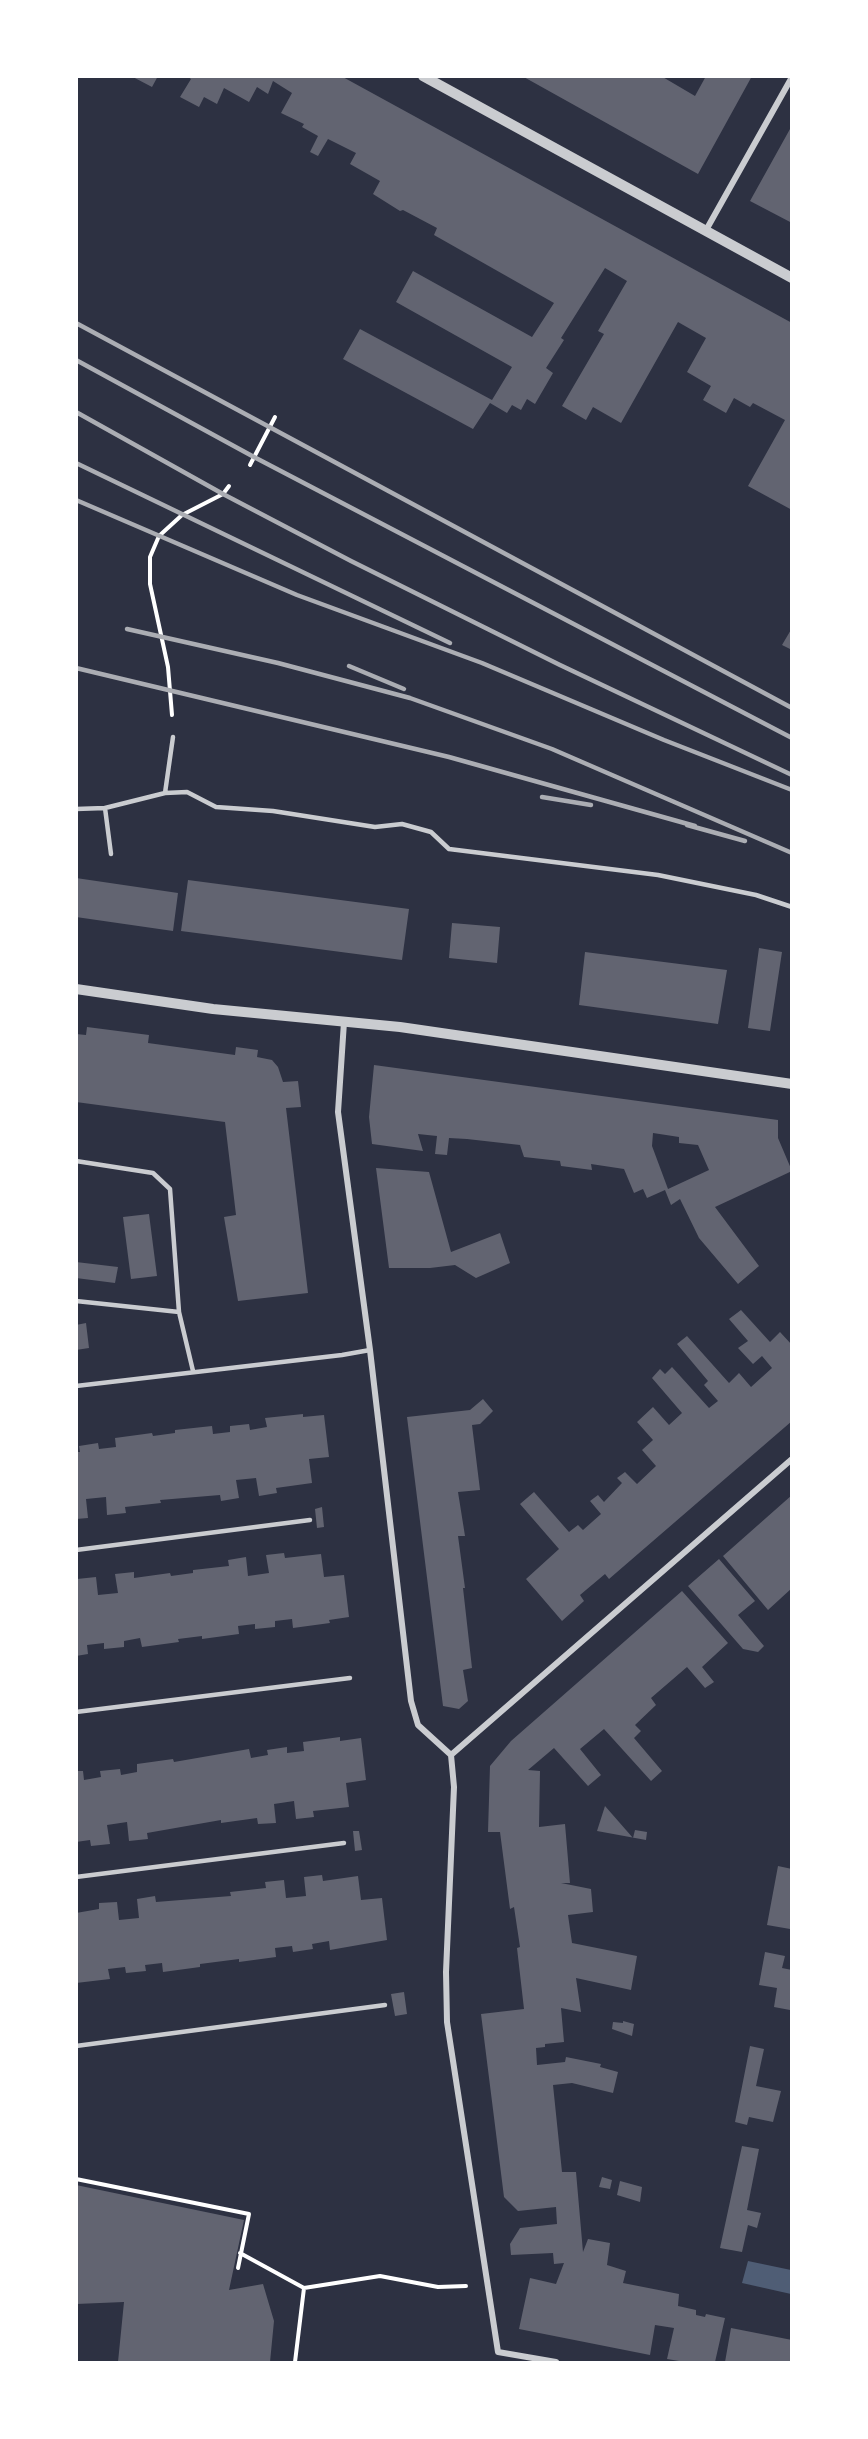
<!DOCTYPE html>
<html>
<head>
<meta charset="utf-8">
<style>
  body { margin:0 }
  #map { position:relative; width:868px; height:2439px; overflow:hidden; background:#2d3142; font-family:"Fira Sans",sans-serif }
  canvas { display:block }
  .frame { position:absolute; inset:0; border:78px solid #fff; pointer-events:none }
</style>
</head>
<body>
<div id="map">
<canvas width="868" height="2439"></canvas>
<div class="frame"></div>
</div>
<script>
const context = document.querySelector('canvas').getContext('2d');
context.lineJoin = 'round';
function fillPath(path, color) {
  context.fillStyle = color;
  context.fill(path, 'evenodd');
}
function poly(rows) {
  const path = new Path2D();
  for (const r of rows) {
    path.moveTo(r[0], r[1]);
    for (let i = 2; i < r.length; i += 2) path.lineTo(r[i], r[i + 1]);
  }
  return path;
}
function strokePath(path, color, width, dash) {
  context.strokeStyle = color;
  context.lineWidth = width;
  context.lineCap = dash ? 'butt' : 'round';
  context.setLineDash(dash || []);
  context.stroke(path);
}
const water = poly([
  [748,2261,791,2270,791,2294,742,2283]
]);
const building = poly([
  [131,76,158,76,152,87],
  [187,76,341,76,792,323,792,510,748,486,785,420,753,403,750,407,734,398,726,413,703,400,711,386,687,372,706,338,678,322,621,423,593,407,586,420,562,406,604,334,598,331,627,281,605,268,561,338,564,340,546,368,553,373,535,404,527,399,521,410,512,405,507,413,490,403,473,429,343,359,360,329,492,400,512,367,396,302,413,271,532,337,554,303,434,235,437,228,403,210,400,211,373,194,380,181,350,164,356,153,328,139,318,156,310,152,318,136,302,127,304,124,281,113,292,93,273,81,268,94,257,87,249,102,224,88,217,104,204,97,199,107,180,97,191,79],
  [522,76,661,76,695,96,706,76,752,76,698,174],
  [790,129,792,130,792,223,750,201],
  [792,628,792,650,782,645],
  [76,878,178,893,173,931,76,917],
  [188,880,409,909,402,960,181,931],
  [452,923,500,927,497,963,449,958],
  [759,948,782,952,770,1031,748,1028],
  [585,952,727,970,718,1024,579,1005],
  [87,1027,149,1035,148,1043,235,1055,236,1047,258,1050,257,1057,272,1060,278,1067,283,1082,298,1081,301,1107,286,1108,308,1293,238,1301,224,1217,236,1215,225,1122,76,1102,76,1034,86,1035],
  [374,1065,778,1120,778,1138,792,1171,715,1207,759,1266,738,1284,699,1238,680,1199,671,1205,665,1190,647,1198,643,1189,634,1193,624,1169,591,1164,592,1170,561,1166,560,1161,524,1157,520,1145,467,1139,449,1138,447,1155,435,1154,437,1136,418,1134,423,1151,372,1144,369,1117],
  [653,1133,679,1137,679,1143,698,1145,709,1170,668,1189,652,1146],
  [376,1168,429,1172,451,1252,500,1233,510,1263,476,1278,455,1265,430,1268,389,1268],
  [149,1214,157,1276,131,1279,123,1217],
  [76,1262,118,1267,115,1283,76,1278],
  [741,1310,770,1342,780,1332,792,1345,792,1421,609,1579,605,1574,580,1595,584,1601,562,1621,526,1579,559,1549,520,1504,534,1492,569,1532,578,1525,583,1530,601,1514,590,1501,598,1495,604,1502,622,1483,617,1478,625,1472,637,1484,656,1466,642,1450,653,1440,637,1422,653,1407,669,1425,682,1413,652,1378,660,1369,665,1374,672,1367,709,1408,718,1401,704,1385,708,1381,677,1344,687,1336,729,1383,739,1373,751,1387,772,1368,762,1356,753,1364,738,1348,748,1341,729,1319],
  [86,1323,89,1348,76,1350,76,1325],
  [483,1399,493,1411,480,1424,472,1425,480,1490,458,1492,465,1536,458,1536,465,1588,463,1588,472,1668,463,1670,468,1701,459,1709,443,1706,407,1417,470,1410],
  [303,1414,303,1417,324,1415,329,1457,309,1459,312,1483,276,1488,277,1493,259,1496,256,1478,236,1480,239,1498,221,1501,220,1495,160,1500,161,1503,125,1507,126,1513,107,1515,106,1497,86,1499,88,1518,76,1519,76,1452,80,1452,79,1446,98,1443,99,1449,116,1447,115,1438,152,1433,153,1436,175,1433,175,1430,212,1426,213,1434,230,1432,230,1426,249,1424,250,1430,267,1427,265,1418],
  [792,1495,792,1588,768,1610,723,1556],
  [322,1507,324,1527,317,1528,315,1509],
  [284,1553,285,1558,321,1554,324,1577,344,1575,349,1617,329,1620,330,1623,293,1628,292,1619,275,1621,275,1627,255,1629,255,1624,238,1626,239,1634,202,1639,202,1636,178,1639,179,1642,142,1647,140,1638,124,1641,124,1647,104,1649,104,1643,87,1645,88,1654,76,1656,77,1579,96,1577,98,1595,118,1593,115,1574,134,1572,134,1578,170,1573,171,1576,193,1573,193,1570,229,1566,228,1560,246,1557,248,1576,269,1573,266,1555],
  [719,1559,755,1601,738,1615,764,1646,758,1652,743,1649,688,1586],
  [682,1591,728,1643,702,1667,714,1682,705,1688,687,1667,651,1698,656,1705,635,1725,641,1731,634,1738,662,1771,651,1781,604,1729,580,1749,601,1775,588,1786,554,1748,528,1770,540,1771,539,1827,565,1824,570,1883,561,1883,591,1889,593,1912,568,1915,572,1943,637,1956,631,1990,576,1978,581,2012,561,2008,564,2042,545,2044,545,2047,536,2048,537,2065,565,2062,566,2057,601,2064,600,2067,618,2072,613,2093,572,2083,553,2085,562,2172,576,2172,583,2252,588,2239,610,2243,607,2265,626,2271,623,2283,679,2294,678,2306,696,2310,696,2315,705,2317,706,2314,725,2318,715,2362,685,2362,667,2359,674,2328,655,2325,650,2355,519,2329,530,2278,556,2284,564,2263,554,2264,553,2253,511,2255,510,2244,520,2228,557,2224,556,2207,518,2211,504,2197,481,2014,524,2009,517,1948,520,1947,514,1907,510,1909,500,1832,488,1832,490,1766,511,1741],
  [340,1737,340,1741,361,1738,366,1780,346,1783,349,1807,313,1811,314,1817,296,1819,294,1801,274,1804,276,1823,258,1824,257,1818,221,1823,221,1820,147,1833,148,1839,129,1841,127,1822,107,1825,110,1844,91,1846,90,1840,76,1842,76,1771,83,1771,84,1780,101,1777,100,1771,120,1769,121,1775,137,1772,137,1764,173,1759,174,1762,249,1749,251,1758,268,1755,267,1750,287,1747,287,1753,304,1751,303,1742],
  [605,1806,633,1838,635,1830,647,1832,646,1840,597,1831],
  [353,1831,359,1831,362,1850,355,1851],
  [778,1866,792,1869,790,1929,767,1925],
  [322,1875,323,1881,358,1876,361,1900,382,1898,387,1940,330,1950,329,1941,312,1944,313,1949,293,1952,292,1946,275,1948,276,1957,239,1962,239,1959,200,1964,200,1967,163,1972,162,1963,145,1965,146,1971,126,1973,125,1967,108,1969,110,1979,76,1983,76,1913,99,1909,99,1903,117,1902,119,1920,139,1918,137,1899,155,1896,156,1902,231,1896,230,1892,266,1888,265,1882,284,1880,286,1898,306,1896,304,1877],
  [765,1952,785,1956,782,1968,792,1970,790,2010,774,2007,777,1988,759,1985],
  [404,1992,407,2014,395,2016,391,1994],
  [623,2021,634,2024,632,2036,612,2029,613,2022,623,2023],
  [750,2046,764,2049,756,2086,781,2091,773,2122,749,2117,747,2125,735,2122],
  [742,2146,759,2149,747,2210,761,2213,757,2228,748,2225,742,2252,720,2248],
  [602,2177,612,2180,610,2189,599,2187],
  [620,2181,642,2187,640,2202,617,2195],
  [76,2185,244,2220,229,2290,263,2284,274,2321,270,2362,118,2362,124,2302,76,2304],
  [731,2328,792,2340,792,2362,725,2362]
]);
const path = poly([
  [250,465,275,417],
  [172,715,168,667,150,584,150,557,159,536,182,515,223,494,229,486],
  [76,2179,249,2214,238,2268],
  [240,2253,304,2288],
  [295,2362,304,2288,380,2276,438,2287,466,2286]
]);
const service = poly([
  [165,793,173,737],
  [76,809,105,808],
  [111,854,105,808,165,793,187,792,216,807,273,811,375,827,402,824,431,832,449,849,658,875,756,895,792,907],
  [76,1161,153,1173,170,1189,179,1312],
  [76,1301,179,1312,193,1371],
  [76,1386,342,1355,370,1350],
  [76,1550,310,1520],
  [76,1712,350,1678],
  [76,1877,344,1843],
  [76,2046,385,2005]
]);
const minor = poly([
  [705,232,792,77],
  [344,1022,338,1112,370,1350,411,1701,418,1725,451,1755,454,1787,446,1972,447,2022,498,2352,556,2362],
  [451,1755,792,1459]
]);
const tertiary = poly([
  [423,76,792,278],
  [76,989,213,1009,400,1027,792,1084]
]);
const rail = poly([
  [76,323,792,708],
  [76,360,254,457,792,738],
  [76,412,223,494,351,561,560,665,792,775],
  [76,463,450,643],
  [76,500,297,595,482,663,664,740,792,790],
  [127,629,278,663,410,698,552,749,792,853],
  [349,666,404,689],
  [76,668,449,757,695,826],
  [542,797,591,805],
  [687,825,745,841]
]);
fillPath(water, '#4f5d75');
fillPath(building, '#626471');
strokePath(path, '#fff', 4);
strokePath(service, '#caccd0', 4.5);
strokePath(minor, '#caccd0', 6);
strokePath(tertiary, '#caccd0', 10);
strokePath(rail, '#abadb3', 4.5);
</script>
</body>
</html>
